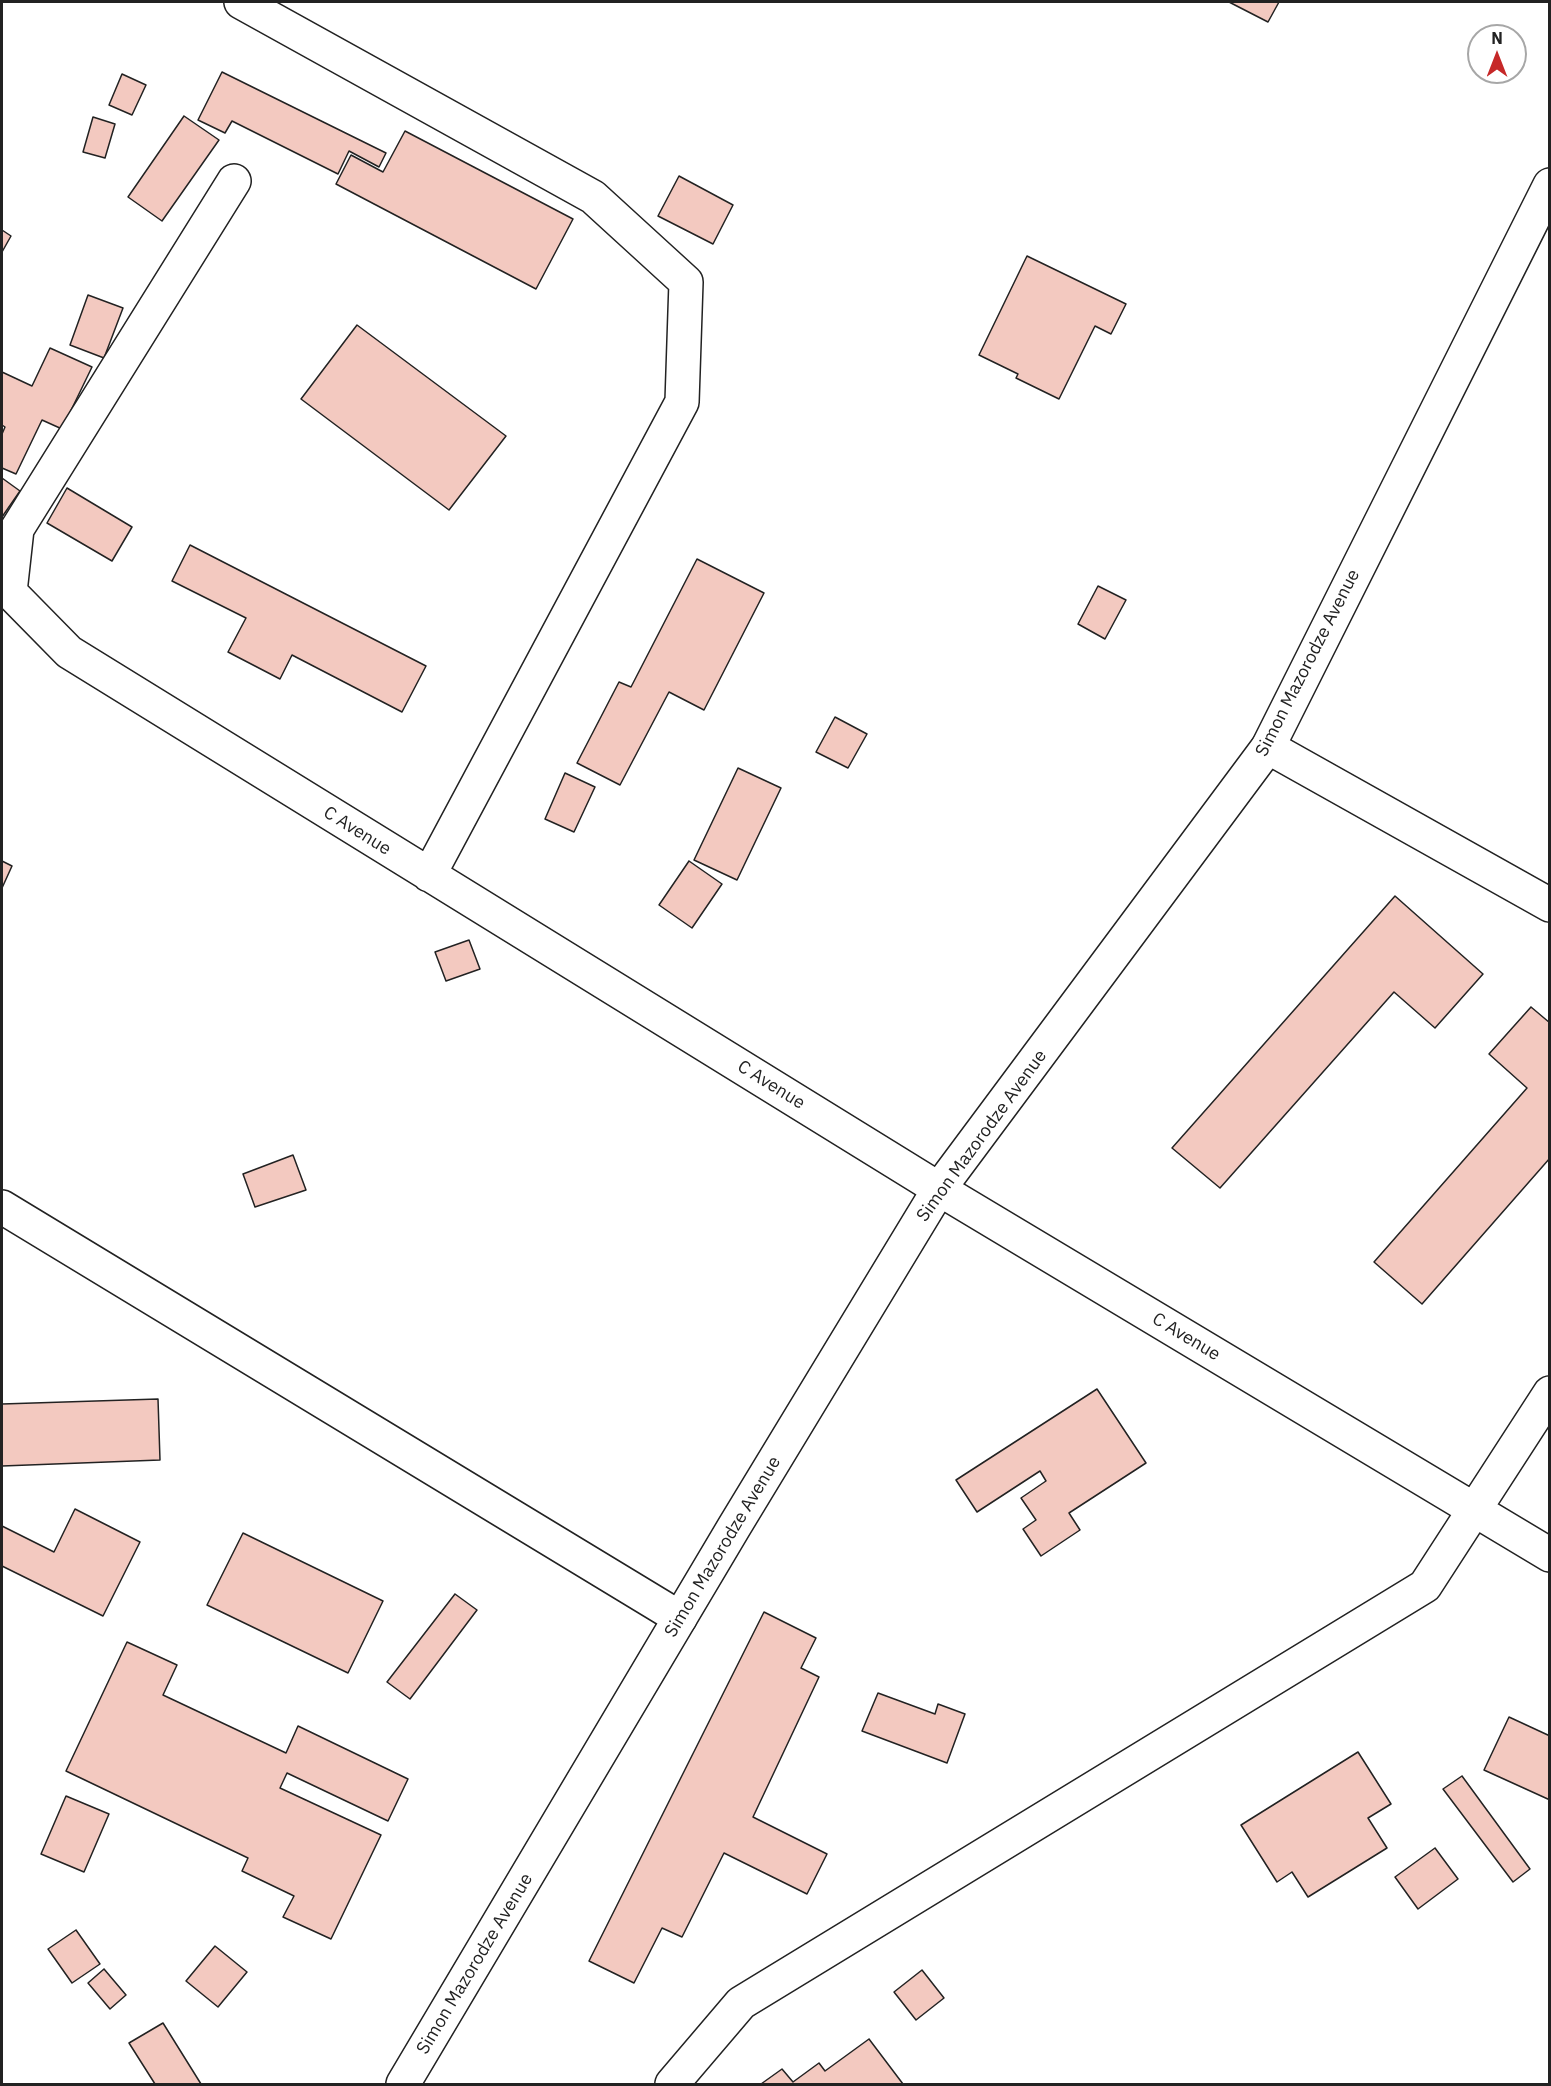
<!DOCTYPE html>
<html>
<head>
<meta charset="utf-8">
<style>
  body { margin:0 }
  #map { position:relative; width:1551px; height:2086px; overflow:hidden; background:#fff; font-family:"IBM Plex Sans",sans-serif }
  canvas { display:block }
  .frame { position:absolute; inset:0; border:3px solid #222; pointer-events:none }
  .north { position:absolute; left:1467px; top:24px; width:60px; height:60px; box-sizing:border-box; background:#fff; border:2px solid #a7a7a7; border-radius:50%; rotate:0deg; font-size:16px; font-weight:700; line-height:24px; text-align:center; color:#222 }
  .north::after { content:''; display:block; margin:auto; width:21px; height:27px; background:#c62828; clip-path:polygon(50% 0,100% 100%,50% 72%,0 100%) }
</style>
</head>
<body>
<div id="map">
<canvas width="1551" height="2086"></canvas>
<div class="frame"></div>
<div class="north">N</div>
</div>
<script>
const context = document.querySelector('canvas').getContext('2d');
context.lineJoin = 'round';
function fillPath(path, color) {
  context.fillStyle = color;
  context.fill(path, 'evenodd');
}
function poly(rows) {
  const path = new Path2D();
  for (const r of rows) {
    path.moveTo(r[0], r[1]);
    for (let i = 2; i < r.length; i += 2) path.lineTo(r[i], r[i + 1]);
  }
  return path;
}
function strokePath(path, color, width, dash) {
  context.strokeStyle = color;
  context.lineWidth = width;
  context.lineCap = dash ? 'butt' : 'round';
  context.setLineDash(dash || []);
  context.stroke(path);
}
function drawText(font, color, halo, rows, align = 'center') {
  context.font = font + ' "IBM Plex Sans",sans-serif';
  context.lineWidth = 4.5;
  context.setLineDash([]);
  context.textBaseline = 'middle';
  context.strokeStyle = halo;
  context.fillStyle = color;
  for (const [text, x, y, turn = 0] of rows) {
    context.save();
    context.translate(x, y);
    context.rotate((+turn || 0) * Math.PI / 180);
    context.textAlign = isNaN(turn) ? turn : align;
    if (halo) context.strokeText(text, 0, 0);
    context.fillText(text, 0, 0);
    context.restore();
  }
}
const building = poly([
  [1229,2,1279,2,1268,22,1229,2],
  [222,72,386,153,379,167,349,151,338,174,232,121,225,133,198,120,222,72],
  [122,74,146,85,132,115,109,105,122,74],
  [184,116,219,140,162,221,128,197,184,116],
  [93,117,115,124,105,158,83,152,93,117],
  [405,131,573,219,536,289,336,184,351,155,383,172,405,131],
  [679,176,733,205,713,244,658,216,679,176],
  [2,230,11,236,2,252,2,230],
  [1027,256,1126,304,1111,334,1095,326,1059,399,1016,378,1018,374,979,355,1027,256],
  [88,295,123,308,104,358,70,345,88,295],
  [357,325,506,436,449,510,301,399,357,325],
  [50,348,92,367,62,429,42,420,16,474,2,468,2,434,5,427,2,425,2,372,32,386,50,348],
  [2,478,20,491,2,517,2,478],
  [67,488,132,527,112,561,47,523,67,488],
  [190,545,426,666,402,712,292,655,280,679,228,652,246,618,172,581,190,545],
  [697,559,764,593,704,710,669,692,620,785,577,763,619,682,631,687,697,559],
  [1098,586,1126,600,1105,639,1078,624,1098,586],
  [835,717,867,734,848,768,816,752,835,717],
  [738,768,781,788,737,880,694,860,738,768],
  [565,773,595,787,574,832,545,819,565,773],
  [2,861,12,866,2,888,2,861],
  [689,861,722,884,692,928,659,905,689,861],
  [1395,896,1483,974,1435,1028,1394,992,1220,1188,1172,1148,1395,896],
  [469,940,480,969,446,981,435,952,469,940],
  [1531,1007,1550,1023,1550,1158,1422,1304,1374,1262,1527,1088,1489,1054,1531,1007],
  [293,1155,306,1190,255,1207,243,1174,293,1155],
  [1097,1389,1146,1463,1069,1513,1080,1530,1041,1556,1023,1529,1036,1520,1021,1498,1046,1481,1040,1471,977,1512,956,1480,1097,1389],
  [158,1399,160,1460,2,1466,2,1404,158,1399],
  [75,1509,140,1542,103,1616,2,1566,2,1526,54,1552,75,1509],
  [243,1533,383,1601,348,1673,207,1605,243,1533],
  [455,1594,477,1610,410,1699,387,1682,455,1594],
  [764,1612,816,1638,801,1668,819,1677,753,1817,827,1854,807,1894,724,1853,682,1937,662,1928,634,1983,589,1961,764,1612],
  [127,1642,177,1665,163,1695,286,1753,298,1726,408,1779,388,1821,287,1773,280,1788,381,1835,331,1939,283,1917,294,1896,242,1871,248,1858,66,1771,127,1642],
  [878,1693,935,1714,938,1704,965,1714,947,1763,862,1731,878,1693],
  [1509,1717,1550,1736,1550,1800,1484,1770,1509,1717],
  [1358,1752,1391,1804,1368,1818,1387,1848,1308,1897,1292,1872,1277,1882,1241,1825,1358,1752],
  [1462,1776,1530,1869,1513,1882,1443,1789,1462,1776],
  [66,1796,109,1814,84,1872,41,1854,66,1796],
  [1435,1848,1458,1879,1418,1909,1395,1877,1435,1848],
  [76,1930,100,1964,72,1983,48,1949,76,1930],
  [215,1946,247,1972,218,2007,186,1981,215,1946],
  [104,1969,126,1995,110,2009,88,1983,104,1969],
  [922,1970,944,1998,916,2020,894,1992,922,1970],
  [163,2023,201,2084,155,2084,129,2043,163,2023],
  [869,2039,903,2084,761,2084,782,2069,793,2082,819,2063,825,2071,869,2039]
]);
const minor = poly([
  [241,2,593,197,686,282,682,402,429,875],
  [234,181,17,529,10,592,69,652,939,1189,1550,1555],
  [1268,747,1550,905],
  [2,1207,680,1618],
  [672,2084,741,2003,1425,1586,1550,1393]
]);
const major = poly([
  [403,2084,734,1527,939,1189,1268,747,1550,185]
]);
const streetNames = [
  ["Simon Mazorodze Avenue",1308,663,-63],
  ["C Avenue",357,831,32],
  ["C Avenue",771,1085,32],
  ["Simon Mazorodze Avenue",982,1136,-54],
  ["C Avenue",1186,1337,31],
  ["Simon Mazorodze Avenue",723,1547,-59],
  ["Simon Mazorodze Avenue",475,1964,-59]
];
fillPath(building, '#f3c9c0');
strokePath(building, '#222', 1.5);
strokePath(minor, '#222', 36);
strokePath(major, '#222', 36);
strokePath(minor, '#fff', 33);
strokePath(major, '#fff', 33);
drawText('18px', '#222', '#fff', streetNames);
</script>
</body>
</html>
